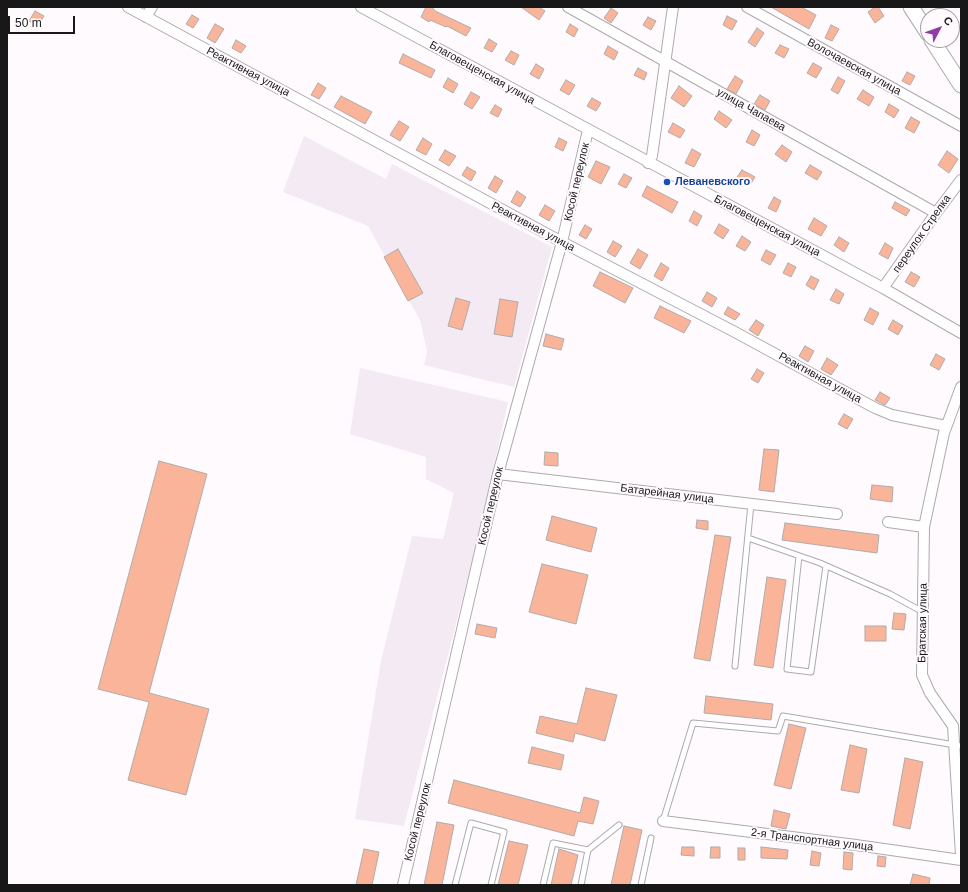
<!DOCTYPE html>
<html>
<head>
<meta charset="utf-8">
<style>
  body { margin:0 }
  #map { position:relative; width:968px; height:892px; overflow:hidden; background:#fefafe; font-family:Helvetica,sans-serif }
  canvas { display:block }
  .frame { position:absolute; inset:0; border:8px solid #191819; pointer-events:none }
  .north { position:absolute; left:920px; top:8px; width:40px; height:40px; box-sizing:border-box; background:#fefafe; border:1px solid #a2a0a2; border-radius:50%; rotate:49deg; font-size:11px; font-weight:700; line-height:16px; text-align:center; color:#191819 }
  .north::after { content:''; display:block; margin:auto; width:14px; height:18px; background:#903aa7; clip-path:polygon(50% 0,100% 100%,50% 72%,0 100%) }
  .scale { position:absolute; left:8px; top:16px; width:67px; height:18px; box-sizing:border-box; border:2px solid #191819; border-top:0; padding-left:5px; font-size:12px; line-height:14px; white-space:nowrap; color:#191819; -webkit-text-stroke:3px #fefafe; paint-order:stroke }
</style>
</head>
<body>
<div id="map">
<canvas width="968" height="892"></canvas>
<div class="frame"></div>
<div class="north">С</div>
<div class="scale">50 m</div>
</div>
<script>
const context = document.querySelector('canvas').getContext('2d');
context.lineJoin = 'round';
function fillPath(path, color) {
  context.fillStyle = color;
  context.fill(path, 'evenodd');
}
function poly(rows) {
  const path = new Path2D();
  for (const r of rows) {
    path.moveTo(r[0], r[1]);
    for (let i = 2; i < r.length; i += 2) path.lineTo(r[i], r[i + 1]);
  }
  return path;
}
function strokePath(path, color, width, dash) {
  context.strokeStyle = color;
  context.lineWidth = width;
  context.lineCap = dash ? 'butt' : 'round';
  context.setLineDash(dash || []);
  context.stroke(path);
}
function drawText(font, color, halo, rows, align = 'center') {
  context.font = font + ' Helvetica,sans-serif';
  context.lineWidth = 4;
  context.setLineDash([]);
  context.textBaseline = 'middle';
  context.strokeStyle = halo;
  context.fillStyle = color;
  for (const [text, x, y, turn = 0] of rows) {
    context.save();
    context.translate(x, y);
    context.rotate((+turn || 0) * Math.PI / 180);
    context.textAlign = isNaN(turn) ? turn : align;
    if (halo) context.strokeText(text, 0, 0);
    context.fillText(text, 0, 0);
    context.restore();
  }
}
const built = poly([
  [304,136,386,179,392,164,552,247,514,387,424,365,427,351,420,320,368,226,283,192],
  [360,368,508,402,477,542,404,826,355,819,381,661,412,536,443,539,454,493,426,479,426,457,350,434]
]);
const building = poly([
  [426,7,432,7,435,11,471,28,466,36,447,26,446,27,430,20,429,22,421,17,426,7],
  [521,7,539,7,545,11,539,20,521,7],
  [771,7,801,7,816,15,809,29,771,7],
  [875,7,878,7,884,16,875,23,868,12,875,7],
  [611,8,618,13,611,23,604,18,611,8],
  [35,11,44,16,38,26,29,21,35,11],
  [192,15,199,19,193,28,186,24,192,15],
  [727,16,737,21,732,30,723,25,727,16],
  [648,17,656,21,651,30,643,25,648,17],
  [215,24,224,29,215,43,207,38,215,24],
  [570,24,578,29,574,37,566,32,570,24],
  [831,25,839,29,832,41,825,38,831,25],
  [757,28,764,33,755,47,748,42,757,28],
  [489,39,497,44,492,52,484,48,489,39],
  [236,40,246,46,241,53,232,48,236,40],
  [780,45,789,49,784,58,775,53,780,45],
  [608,46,618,52,614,60,604,54,608,46],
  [511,51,519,55,514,65,505,60,511,51],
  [403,54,435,70,431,78,399,63,403,54],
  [813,63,822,68,816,78,807,73,813,63],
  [536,64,544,69,539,79,530,74,536,64],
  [638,68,647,73,644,80,634,75,638,68],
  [907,72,915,76,910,85,902,81,907,72],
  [735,76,743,81,736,94,727,89,735,76],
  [838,77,845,81,838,94,831,90,838,77],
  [448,78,458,84,453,93,443,87,448,78],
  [566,80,575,85,569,95,560,90,566,80],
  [318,83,326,88,319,99,311,95,318,83],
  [679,86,692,96,684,107,671,98,679,86],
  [863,90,874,97,869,106,857,99,863,90],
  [471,92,480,97,472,109,464,104,471,92],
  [760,95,770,101,765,110,754,104,760,95],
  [341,96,372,112,365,124,334,107,341,96],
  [592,98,601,103,596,111,587,106,592,98],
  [889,104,899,110,894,118,885,112,889,104],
  [495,105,502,109,498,117,490,113,495,105],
  [719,111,732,120,726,128,714,119,719,111],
  [911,117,920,122,914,133,905,128,911,117],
  [399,121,409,127,400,141,390,135,399,121],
  [673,123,685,130,680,138,668,132,673,123],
  [752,130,760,135,754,146,746,142,752,130],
  [423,138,432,144,426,155,416,150,423,138],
  [559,138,567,142,563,151,555,147,559,138],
  [782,145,792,152,786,162,775,154,782,145],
  [692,149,701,154,694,167,685,163,692,149],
  [445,150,456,156,449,166,439,160,445,150],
  [947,151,958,159,949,173,938,165,947,151],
  [596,161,610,167,601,184,588,177,596,161],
  [810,165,822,172,817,180,805,173,810,165],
  [467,167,476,172,471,181,462,175,467,167],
  [742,170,755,177,750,185,737,177,742,170],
  [624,174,632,178,626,188,618,184,624,174],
  [495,176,503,181,496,193,488,188,495,176],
  [647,186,678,202,672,213,642,196,647,186],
  [517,191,526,197,520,207,511,202,517,191],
  [774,197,781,201,776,212,768,208,774,197],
  [895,202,910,210,906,216,892,208,895,202],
  [545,205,555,211,549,221,539,215,545,205],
  [694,211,702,216,697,226,689,221,694,211],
  [814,218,827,226,821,236,808,229,814,218],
  [719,224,729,230,723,239,714,233,719,224],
  [585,225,592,229,586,239,579,235,585,225],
  [742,236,751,242,745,251,736,246,742,236],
  [839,237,849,243,844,252,834,245,839,237],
  [613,241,622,246,615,257,607,252,613,241],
  [885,243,893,248,888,259,879,254,885,243],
  [398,249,423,293,408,301,384,257,398,249],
  [638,249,648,255,640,269,630,263,638,249],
  [766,250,776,255,770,265,761,260,766,250],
  [661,263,669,268,662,281,654,276,661,263],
  [788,263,796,267,791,277,783,273,788,263],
  [600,272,633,288,625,303,593,286,600,272],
  [911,272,920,277,914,287,905,282,911,272],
  [811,276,819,280,814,290,806,285,811,276],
  [836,289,844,294,839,304,830,300,836,289],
  [707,292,717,298,712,307,702,301,707,292],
  [456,298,470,302,462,330,448,326,456,298],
  [500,299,518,302,512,337,494,334,500,299],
  [660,306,691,321,684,333,654,318,660,306],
  [728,307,740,314,735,320,724,314,728,307],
  [870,308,879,313,873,325,864,320,870,308],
  [756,320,764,325,758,336,749,330,756,320],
  [893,320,903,326,898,335,888,329,893,320],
  [546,334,564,339,561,350,543,346,546,334],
  [805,346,814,351,808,362,799,356,805,346],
  [936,354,945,359,939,370,930,365,936,354],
  [827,358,838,365,831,375,821,369,827,358],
  [757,369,764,373,758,383,751,379,757,369],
  [880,392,890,398,885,405,875,400,880,392],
  [844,414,853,419,847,429,838,424,844,414],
  [764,449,779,450,774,492,759,490,764,449],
  [545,452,558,453,558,466,544,465,545,452],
  [159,461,207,474,149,693,209,709,186,795,128,780,149,702,98,689,159,461],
  [872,485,893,487,892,502,870,499,872,485],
  [552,516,597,528,591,552,546,540,552,516],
  [697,520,708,521,708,530,696,528,697,520],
  [785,523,879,535,877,553,782,540,785,523],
  [715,535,731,537,710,661,694,658,715,535],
  [542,564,588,575,576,624,529,612,542,564],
  [767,577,786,580,773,668,754,665,767,577],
  [894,613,906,614,904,630,892,629,894,613],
  [477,624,497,628,495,638,475,634,477,624],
  [865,626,886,626,886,641,865,641,865,626],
  [586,688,617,695,605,741,575,733,573,742,536,733,540,716,577,724,586,688],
  [706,696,773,704,771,720,704,713,706,696],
  [789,724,806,728,791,789,774,785,789,724],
  [850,745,867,749,859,793,841,790,850,745],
  [532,747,564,755,561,770,528,763,532,747],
  [905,758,923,762,910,829,893,825,905,758],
  [454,780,580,813,584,797,599,801,593,824,578,821,574,836,448,803,454,780],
  [774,810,790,814,786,829,771,826,774,810],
  [437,822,454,825,442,885,424,885,437,822],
  [624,826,642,830,630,885,611,885,624,826],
  [509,841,528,845,518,885,498,885,509,841],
  [682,847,694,847,694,856,681,855,682,847],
  [711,847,720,847,720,858,710,858,711,847],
  [761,847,788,850,787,859,761,858,761,847],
  [738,848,745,848,745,860,738,860,738,848],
  [364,849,379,852,372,885,356,885,364,849],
  [559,849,578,855,571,885,551,885,559,849],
  [812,851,821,853,819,866,810,865,812,851],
  [844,852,853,853,852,870,843,869,844,852],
  [878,856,886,857,885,867,877,866,878,856],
  [913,874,930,878,929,885,910,885,913,874]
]);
const lane = poly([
  [748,538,820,563,890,594,923,612],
  [799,556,787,669,811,672,826,566],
  [735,666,751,504],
  [663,821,693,723,778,731,783,716,961,746],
  [588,850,619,825],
  [455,885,471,823,504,832,491,885],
  [543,885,553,843,588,850,581,885],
  [641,885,651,838]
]);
const street = poly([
  [128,7,562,242,733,331,875,408,892,415,946,426],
  [361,7,883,288,961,333],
  [568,7,936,213],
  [747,7,961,126],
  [146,17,152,7],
  [648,163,652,156,673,7],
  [883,288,936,213,961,180],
  [961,387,944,433,924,527,922,675,930,693,953,726,961,855],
  [498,474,837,514],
  [888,522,924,527],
  [663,821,856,845,961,860],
  [403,885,498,474,562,242,588,130]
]);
const secondary = poly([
  [911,7,928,33],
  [932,40,961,85]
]);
const markers = [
  [667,182,4,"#1a4fb4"]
];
const streetNames = [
  ["Волочаевская улица",854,67,29],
  ["Реактивная улица",248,72,28],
  ["Благовещенская улица",482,73,29],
  ["улица Чапаева",751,110,29],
  ["Косой переулок",577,182,-77],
  ["Благовещенская улица",767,226,28],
  ["Реактивная улица",533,227,28],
  ["переулок Стрелка",922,234,-55],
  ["Реактивная улица",820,378,29],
  ["Батарейная улица",667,494,7],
  ["Косой переулок",491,506,-77],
  ["Братская улица",923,623,-89],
  ["Косой переулок",418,822,-76],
  ["2-я Транспортная улица",812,840,7]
];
const transitNames = [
  ["Леваневского",675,182]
];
fillPath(built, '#f4eaf3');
fillPath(building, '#fab499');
strokePath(building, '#b0aba9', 1);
strokePath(lane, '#adaaad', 7);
strokePath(street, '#adaaad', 12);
strokePath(secondary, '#adaaad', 17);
strokePath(lane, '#fff', 5);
strokePath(street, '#fff', 10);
strokePath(secondary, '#fff', 15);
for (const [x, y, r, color] of markers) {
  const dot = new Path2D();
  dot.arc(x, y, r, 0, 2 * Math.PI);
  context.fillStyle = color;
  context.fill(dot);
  strokePath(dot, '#fefafe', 1.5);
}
drawText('11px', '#191819', '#fefafe', streetNames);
drawText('bold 11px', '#164399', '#fefafe', transitNames, 'left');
</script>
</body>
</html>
